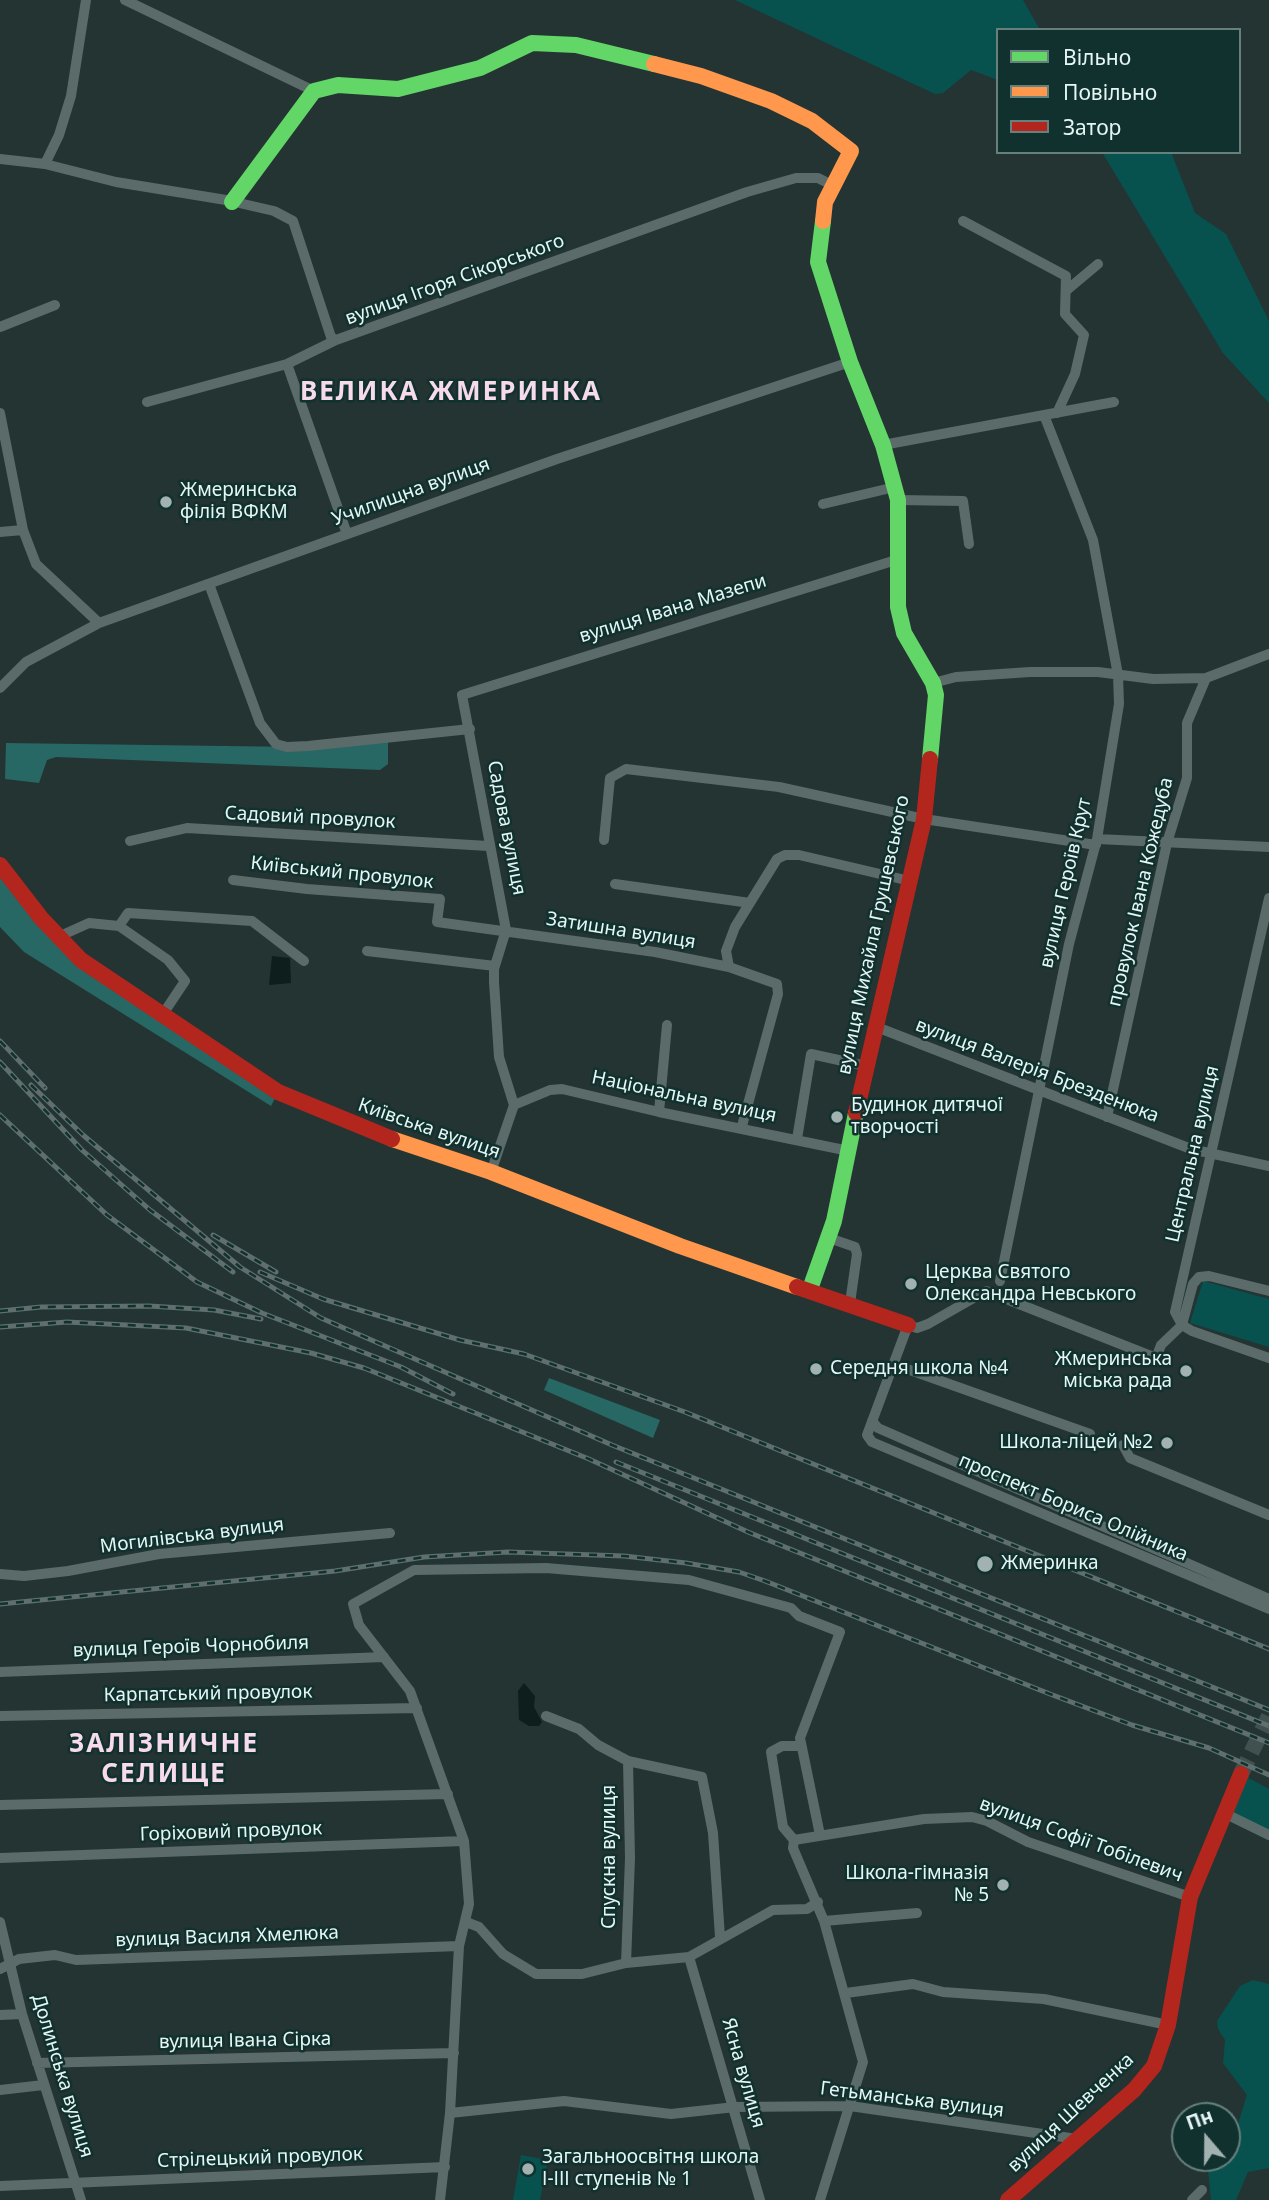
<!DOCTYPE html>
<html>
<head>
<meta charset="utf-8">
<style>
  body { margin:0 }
  #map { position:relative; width:1269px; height:2200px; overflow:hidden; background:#233433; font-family:"Noto Sans",sans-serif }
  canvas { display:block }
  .legend { position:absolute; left:996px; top:28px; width:245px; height:126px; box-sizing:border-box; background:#11312f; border:2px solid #66807e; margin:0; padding:9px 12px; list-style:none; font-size:21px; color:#e5f6f5 }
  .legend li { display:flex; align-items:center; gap:14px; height:35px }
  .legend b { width:35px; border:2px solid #66807e }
  .north { position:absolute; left:1171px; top:2102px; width:70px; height:70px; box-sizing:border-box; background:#11312f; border:2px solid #66807e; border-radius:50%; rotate:340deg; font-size:19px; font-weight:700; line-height:28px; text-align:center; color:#e5f6f5 }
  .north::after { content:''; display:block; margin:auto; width:24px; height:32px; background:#a1b2b1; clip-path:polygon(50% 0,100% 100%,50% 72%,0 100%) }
</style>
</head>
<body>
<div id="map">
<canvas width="1269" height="2200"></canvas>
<ul class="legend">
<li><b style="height:9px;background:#63d668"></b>Вільно</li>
<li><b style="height:9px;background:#ff974d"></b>Повільно</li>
<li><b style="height:9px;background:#b3261e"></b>Затор</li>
</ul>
<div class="north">Пн</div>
</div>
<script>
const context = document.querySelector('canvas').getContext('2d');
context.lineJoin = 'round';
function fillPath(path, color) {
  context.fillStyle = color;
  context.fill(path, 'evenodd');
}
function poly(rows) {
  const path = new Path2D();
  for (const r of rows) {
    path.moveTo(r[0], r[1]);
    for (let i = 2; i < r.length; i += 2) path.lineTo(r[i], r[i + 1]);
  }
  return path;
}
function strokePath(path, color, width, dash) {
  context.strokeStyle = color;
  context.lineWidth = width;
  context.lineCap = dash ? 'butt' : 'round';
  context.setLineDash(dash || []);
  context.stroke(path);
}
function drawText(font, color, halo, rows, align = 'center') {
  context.font = font + ' "Noto Sans",sans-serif';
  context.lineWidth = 5;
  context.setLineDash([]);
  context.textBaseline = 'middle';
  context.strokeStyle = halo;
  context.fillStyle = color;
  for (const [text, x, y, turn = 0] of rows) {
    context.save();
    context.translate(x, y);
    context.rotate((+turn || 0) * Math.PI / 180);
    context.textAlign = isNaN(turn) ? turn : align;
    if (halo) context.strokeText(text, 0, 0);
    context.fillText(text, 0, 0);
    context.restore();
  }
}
const green = poly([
  [735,0,1023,0,1040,30,998,30,998,80,971,70,943,93,935,94],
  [1102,152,1171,152,1195,213,1226,234,1269,321,1269,403,1223,353],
  [1203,1281,1269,1299,1269,1347,1190,1323],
  [1245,1776,1269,1789,1269,1835,1224,1813],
  [1253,1980,1269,1984,1269,2168,1248,2172,1236,2200,1211,2200,1208,2169,1227,2158,1247,2095,1223,2063,1225,2040,1218,2029,1217,2021,1240,1986],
  [521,2155,548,2160,540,2200,513,2200]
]);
const forest = poly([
  [388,738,388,764,380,770,56,757,47,760,39,783,5,779,6,743,297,747],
  [0,865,71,952,278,1092,271,1106,24,952,0,927],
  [549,1378,660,1420,653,1438,544,1390]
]);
const water = poly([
  [272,956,290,958,291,983,269,985],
  [524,1683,535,1696,534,1707,542,1722,539,1726,529,1726,519,1720,518,1691]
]);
const secondaryTunnel = poly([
  [1241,1774,1269,1716]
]);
const street = poly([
  [125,0,314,91],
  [0,159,45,164,116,182,226,200,274,211,293,221,331,337,336,340,747,192,796,178,818,178,832,185],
  [45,164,59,135,71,96,86,0],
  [963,221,1066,276,1065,314,1084,335,1075,374,1057,413],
  [1067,290,1098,264],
  [0,327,55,305],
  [336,340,287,364,347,534],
  [147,402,287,364],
  [0,413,23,530,36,564,99,623],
  [883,445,1114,402],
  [898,500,963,501,969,544],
  [823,504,895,487],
  [0,532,23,530],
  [209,584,260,723,276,744,287,747,308,746,470,729],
  [933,683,956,677,1030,672,1098,672,1153,679,1206,678,1269,654],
  [0,688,26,662,99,623,557,459,850,362],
  [1097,839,1269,847],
  [604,840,610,778,626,769,779,787,924,819,1096,845],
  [130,841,187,828,488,846],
  [233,880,307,889,440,899,437,922,655,952,729,967],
  [615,884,750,903],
  [1269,898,1175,1312,1182,1325,1192,1331,1269,1358],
  [119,926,128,913,252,921,304,961],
  [58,937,89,923,119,926,168,960,185,981,161,1017],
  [367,951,495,966],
  [874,1026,1191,1149,1269,1166],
  [514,1105,550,1090,562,1089,659,1112,849,1151],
  [659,1112,667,1025],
  [1107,1117,1167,843,1187,778,1187,723,1206,678],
  [742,1126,778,994,777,984,729,967,726,951,735,927,777,859,785,855,799,855,910,881],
  [797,1139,811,1054,866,1066],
  [491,1172,514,1105,499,1057,494,982,494,969,506,930,462,695,896,560],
  [829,1238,855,1247,857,1254,850,1303],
  [1000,1281,1069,944,1097,839,1119,704,1118,675,1093,540,1044,415],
  [1269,1291,1209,1276,1199,1277,1193,1284,1182,1325,1161,1345,1156,1358,986,1291,928,1324,917,1328,908,1325,867,1435,872,1442,1269,1609],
  [893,1364,1090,1434],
  [872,1421,878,1428,1269,1599],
  [1123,1445,1130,1458,1269,1515],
  [0,1574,24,1576,68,1571,159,1554,390,1533],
  [0,1672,384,1657],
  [0,1716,417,1708],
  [546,1716,579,1729,598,1745,628,1761,630,1858,626,1963],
  [801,1746,782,1746,771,1752,783,1827,794,1840,793,1848,824,1921,863,2062,820,2200],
  [628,1761,702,1777,713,1833,720,1937],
  [0,1805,448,1794],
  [1224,1813,1269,1835],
  [794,1840,924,1819,972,1817,987,1821,1028,1842,1190,1897],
  [0,1858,464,1841],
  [824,1921,917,1913],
  [0,1922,22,2014,81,2200],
  [466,1922,479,1927,503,1954,536,1974,582,1974,626,1963,689,1957,773,1910,807,1909,818,1902],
  [689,1957,760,2200],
  [0,1969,19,1959,55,1955,76,1960,459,1946],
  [846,1993,913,1984,943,1992,1044,1999,1168,2025],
  [0,2015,22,2014],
  [37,2063,454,2053],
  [0,2090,43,2085],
  [450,2113,564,2101,671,2114,735,2107,850,2106,1077,2139],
  [0,2186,445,2167],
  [440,2200,450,2113,459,1946,469,1904,464,1841,410,1691,359,1625,353,1604,414,1570,546,1568,689,1580,791,1608,799,1616,840,1632,800,1738,820,1835],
  [1192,2200,1202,2190]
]);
const fast = poly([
  [232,202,314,91,338,85,398,89,480,68,532,43,576,45,654,64],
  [823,221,818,262,850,362,883,445,898,500,898,607,904,633,933,683,936,695,930,759],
  [810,1289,834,1221,856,1113]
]);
const slow = poly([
  [654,64,701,76,771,101,812,121,851,151,825,202,823,221],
  [392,1139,491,1172,680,1246,797,1287]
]);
const jam = poly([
  [0,865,41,918,81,960,278,1092,392,1139],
  [856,1113,924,819,930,759],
  [797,1287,908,1325],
  [1008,2200,1134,2090,1154,2066,1168,2025,1190,1897,1241,1774]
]);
const rail = poly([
  [0,1041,45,1088],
  [0,1062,82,1150,150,1210,233,1272],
  [31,1085,83,1135,240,1267,321,1318,612,1445,1269,1710],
  [0,1115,107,1215,197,1282,262,1313,401,1367,453,1394],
  [213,1235,276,1272],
  [260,1272,323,1299,460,1340,524,1354,685,1412,1269,1649],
  [0,1311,41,1307,149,1306,214,1310,261,1319],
  [0,1327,67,1322,186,1328,311,1353,364,1368,589,1459,748,1532,1269,1743],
  [616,1462,1269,1726],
  [0,1604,335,1571,424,1557,508,1552,624,1556,686,1563,739,1572,765,1581,1050,1694,1132,1725,1209,1748,1269,1775]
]);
const markers = [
  [166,502,7,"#a1b2b1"],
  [837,1117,7,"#a1b2b1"],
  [911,1284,7,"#a1b2b1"],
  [816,1369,7,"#a1b2b1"],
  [1186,1371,7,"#a1b2b1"],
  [1167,1443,7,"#a1b2b1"],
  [985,1564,9,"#a1b2b1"],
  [1003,1885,7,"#a1b2b1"],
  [528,2169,7,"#a1b2b1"]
];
const streetNames = [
  ["вулиця Ігоря Сікорського",455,280,-20],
  ["Училищна вулиця",411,492,-20],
  ["вулиця Івана Мазепи",673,609,-17],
  ["Садовий провулок",310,818,3],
  ["Садова вулиця",506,828,79],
  ["Київський провулок",342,873,6],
  ["вулиця Героїв Крут",1066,883,-77],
  ["провулок Івана Кожедуба",1141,892,-77],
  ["Затишна вулиця",621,931,9],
  ["вулиця Михайла Грушевського",874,935,-78],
  ["вулиця Валерія Брезденюка",1037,1071,21],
  ["Національна вулиця",684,1097,12],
  ["Київська вулиця",429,1129,19],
  ["Центральна вулиця",1193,1154,-77],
  ["проспект Бориса Олійника",1073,1508,23],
  ["Могилівська вулиця",192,1536,-7],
  ["вулиця Героїв Чорнобиля",191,1647,-2],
  ["Карпатський провулок",208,1694,-1],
  ["Горіховий провулок",231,1832,-2],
  ["вулиця Софії Тобілевич",1081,1840,20],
  ["Спускна вулиця",610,1857,-90],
  ["вулиця Василя Хмелюка",227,1937,-2],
  ["вулиця Івана Сірка",245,2041,-1],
  ["Ясна вулиця",743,2073,74],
  ["Долинська вулиця",62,2076,73],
  ["Гетьманська вулиця",912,2100,7],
  ["вулиця Шевченка",1071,2113,-43],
  ["Стрілецький провулок",260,2158,-2]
];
const poiNames = [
  ["Жмеринська",180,491],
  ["філія ВФКМ",180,513],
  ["Будинок дитячої",851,1106],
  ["творчості",851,1128],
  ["Церква Святого",925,1273],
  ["Олександра Невського",925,1295],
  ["Жмеринська",1172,1360,"right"],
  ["міська рада",1172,1382,"right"],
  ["Середня школа №4",830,1369],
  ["Школа-ліцей №2",1153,1443,"right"],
  ["Жмеринка",1001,1564],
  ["Школа-гімназія",989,1874,"right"],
  ["№ 5",989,1896,"right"],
  ["Загальноосвітня школа",542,2158],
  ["І-ІІІ ступенів № 1",542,2180]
];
const districtNames = [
  ["ВЕЛИКА ЖМЕРИНКА",451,393],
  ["ЗАЛІЗНИЧНЕ",164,1745],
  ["СЕЛИЩЕ",164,1775]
];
fillPath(green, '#07524f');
fillPath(forest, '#276764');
fillPath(water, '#0d1e1d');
strokePath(secondaryTunnel, '#405150', 16, [16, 8]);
strokePath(street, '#5a6b6a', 10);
strokePath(fast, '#63d668', 16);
strokePath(slow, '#ff974d', 16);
strokePath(jam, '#b3261e', 16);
strokePath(rail, '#5f6f6e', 5);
strokePath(rail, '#11312f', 2.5, [8]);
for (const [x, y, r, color] of markers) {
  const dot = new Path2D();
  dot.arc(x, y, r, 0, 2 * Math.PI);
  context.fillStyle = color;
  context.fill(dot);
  strokePath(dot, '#11312f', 2.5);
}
drawText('19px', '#e5f6f5', '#11312f', streetNames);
drawText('19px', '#e5f6f5', '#11312f', poiNames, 'left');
context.letterSpacing = '2px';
drawText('bold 26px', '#f7daec', '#11312f', districtNames);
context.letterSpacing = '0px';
</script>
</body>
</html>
